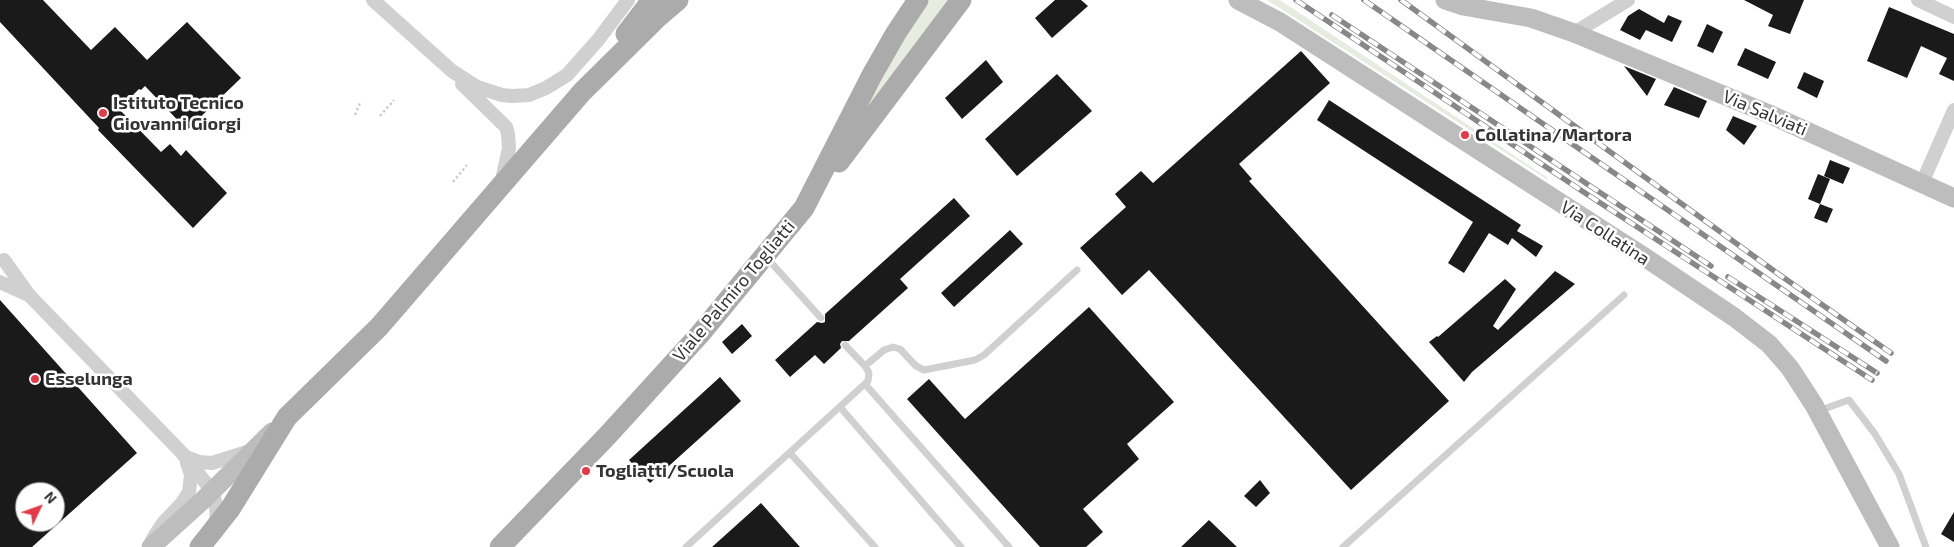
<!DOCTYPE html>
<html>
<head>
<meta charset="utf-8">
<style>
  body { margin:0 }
  #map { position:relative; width:1954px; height:547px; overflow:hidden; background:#fff; font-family:"Exo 2",sans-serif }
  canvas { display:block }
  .north { position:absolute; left:15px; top:482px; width:50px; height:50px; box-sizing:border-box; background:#fff; border:1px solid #adadad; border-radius:50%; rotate:48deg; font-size:14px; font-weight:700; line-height:20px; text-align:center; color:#333 }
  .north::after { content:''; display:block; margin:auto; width:18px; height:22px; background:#e63946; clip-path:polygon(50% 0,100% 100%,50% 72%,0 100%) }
</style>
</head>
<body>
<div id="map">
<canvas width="1954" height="547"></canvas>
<div class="north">N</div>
</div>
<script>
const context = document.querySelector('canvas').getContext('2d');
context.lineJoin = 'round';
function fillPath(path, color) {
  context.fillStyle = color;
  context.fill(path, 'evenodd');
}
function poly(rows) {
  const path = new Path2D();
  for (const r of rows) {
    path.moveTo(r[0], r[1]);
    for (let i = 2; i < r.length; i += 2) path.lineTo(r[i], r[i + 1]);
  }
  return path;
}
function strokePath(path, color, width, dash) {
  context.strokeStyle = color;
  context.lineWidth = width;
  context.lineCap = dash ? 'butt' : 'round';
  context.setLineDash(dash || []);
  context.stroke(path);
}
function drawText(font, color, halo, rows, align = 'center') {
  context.font = font + ' "Exo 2",sans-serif';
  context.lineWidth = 5;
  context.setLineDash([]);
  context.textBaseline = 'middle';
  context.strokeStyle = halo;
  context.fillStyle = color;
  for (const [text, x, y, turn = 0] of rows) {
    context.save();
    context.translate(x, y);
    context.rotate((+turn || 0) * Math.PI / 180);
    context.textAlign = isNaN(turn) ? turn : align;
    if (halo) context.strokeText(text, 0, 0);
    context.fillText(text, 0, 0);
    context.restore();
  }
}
const green = poly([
  [927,0,949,0,862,118,889,58],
  [1267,0,1280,0,1548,178,1548,180]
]);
const building = poly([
  [0,0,43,0,91,50,115,27,147,60,187,22,241,78,187,130,145,86,141,90,139,89,119,109,161,152,170,144,181,156,186,150,227,193,193,228,98,130,99,128,0,22],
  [1055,0,1081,0,1088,6,1052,38,1035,18],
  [1744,0,1804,0,1790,34,1768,26,1773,15],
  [1889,7,1954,34,1954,81,1939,74,1947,58,1921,46,1907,78,1867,61],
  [1639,9,1664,23,1668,15,1682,21,1672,42,1646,30,1640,40,1620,30,1628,16],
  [1707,24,1723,32,1713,53,1697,46],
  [1745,48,1776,62,1768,79,1737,65],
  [1301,51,1330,83,1239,164,1252,179,1249,181,1449,401,1351,490,1149,270,1122,295,1080,248,1126,207,1115,194,1141,171,1153,183],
  [986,60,1003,82,962,119,945,98],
  [1624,66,1656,79,1647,96],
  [1804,72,1824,81,1817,98,1797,88],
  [1057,74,1092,111,1017,176,985,139],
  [1674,87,1707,101,1699,118,1664,105],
  [1329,100,1521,225,1517,231,1543,246,1536,257,1512,238,1508,245,1489,233,1464,273,1448,263,1473,222,1317,120],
  [1733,116,1757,126,1744,145,1726,130],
  [1830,160,1850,168,1843,184,1824,176],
  [1818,174,1830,179,1820,204,1808,199],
  [954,198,970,216,900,279,908,288,849,341,842,341,840,344,841,348,824,364,815,355,790,377,775,360,817,322,822,323,825,322,825,314],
  [1820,204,1833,209,1827,223,1814,218],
  [1010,230,1023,244,954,307,941,293],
  [1555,271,1575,284,1472,372,1464,382,1429,342,1437,336,1438,337,1505,279,1516,289,1493,326,1498,330],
  [0,300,137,453,32,547,0,547],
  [25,492,55,492,55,522,25,522],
  [1089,307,1174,402,1127,444,1139,459,1083,509,1103,532,1086,547,1040,547,907,399,929,379,965,419],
  [742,324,752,336,732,354,722,342],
  [720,377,741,401,650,483,629,460],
  [1260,480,1270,493,1256,507,1244,496],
  [761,503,800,547,712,547],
  [1954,512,1954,542,1941,534],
  [1209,520,1237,547,1181,547]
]);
const path = poly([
  [355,115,360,103],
  [380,116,394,100],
  [453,182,467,165]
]);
const lane = poly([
  [767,258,821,318],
  [865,366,884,350,893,347,900,349,916,366,924,370,975,360,984,355,1077,270],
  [865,384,1009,547],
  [840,407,961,547],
  [1818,411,1849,400,1875,434,1899,474,1926,547],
  [790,453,875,547],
  [686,547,868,381,869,373,865,366,845,345],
  [1343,547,1624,295]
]);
const street = poly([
  [373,0,452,71,477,87,502,95,512,96,529,95,546,88,567,75,598,40,628,0],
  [1918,0,1954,17],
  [1574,33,1628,0],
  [462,84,506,127,508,134,509,148,502,180],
  [1922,183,1954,110],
  [4,260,29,295,184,455,212,491,216,504,217,527],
  [0,282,26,294],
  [184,456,199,462,212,463,250,451],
  [152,540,163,523,182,503,189,492,191,475,187,463]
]);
const secondary = poly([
  [1238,0,1280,22,1643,256,1734,317,1769,344,1790,368,1814,405,1890,547],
  [1445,0,1463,6,1531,18,1574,33,1769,114,1954,198],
  [151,547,202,501,272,432]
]);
const primary = poly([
  [626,34,652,0],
  [839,162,961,0],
  [200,547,230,509,287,417,379,327,582,92,658,17,678,0],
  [500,547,608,435,700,334,804,208,872,75,896,33,918,0]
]);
const rail = poly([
  [1296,0,1582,191,1872,380],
  [1364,0,1886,361],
  [1401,0,1777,273,1891,353],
  [1332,15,1711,266],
  [1728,277,1877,373]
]);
const markers = [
  [103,113,5,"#e63946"],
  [1465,135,5,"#e63946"],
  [35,379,5,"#e63946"],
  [586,471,5,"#e63946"]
];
const poiNames = [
  ["Istituto Tecnico",113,103],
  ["Giovanni Giorgi",113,124],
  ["Collatina/Martora",1475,135],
  ["Esselunga",45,379],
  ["Togliatti/Scuola",596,471]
];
const streetNames = [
  ["Via Salviati",1765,113,23],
  ["Via Collatina",1605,233,33],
  ["Viale Palmiro Togliatti",734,291,-50]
];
fillPath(green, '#e6ecdf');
fillPath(building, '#1a1a1a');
strokePath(path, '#cdcdcd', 2.5, [2.5, 2.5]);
strokePath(lane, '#d0d0d0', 7);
strokePath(street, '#d0d0d0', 14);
strokePath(secondary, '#bdbdbd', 19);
strokePath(primary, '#ababab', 21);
strokePath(rail, '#888', 5.5);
strokePath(rail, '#fff', 4, [11]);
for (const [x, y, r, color] of markers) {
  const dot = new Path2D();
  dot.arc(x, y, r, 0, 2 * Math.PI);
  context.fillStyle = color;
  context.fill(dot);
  strokePath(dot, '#fff', 2);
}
drawText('bold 18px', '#333', '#fff', poiNames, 'left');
drawText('18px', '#333', '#fff', streetNames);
</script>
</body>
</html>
